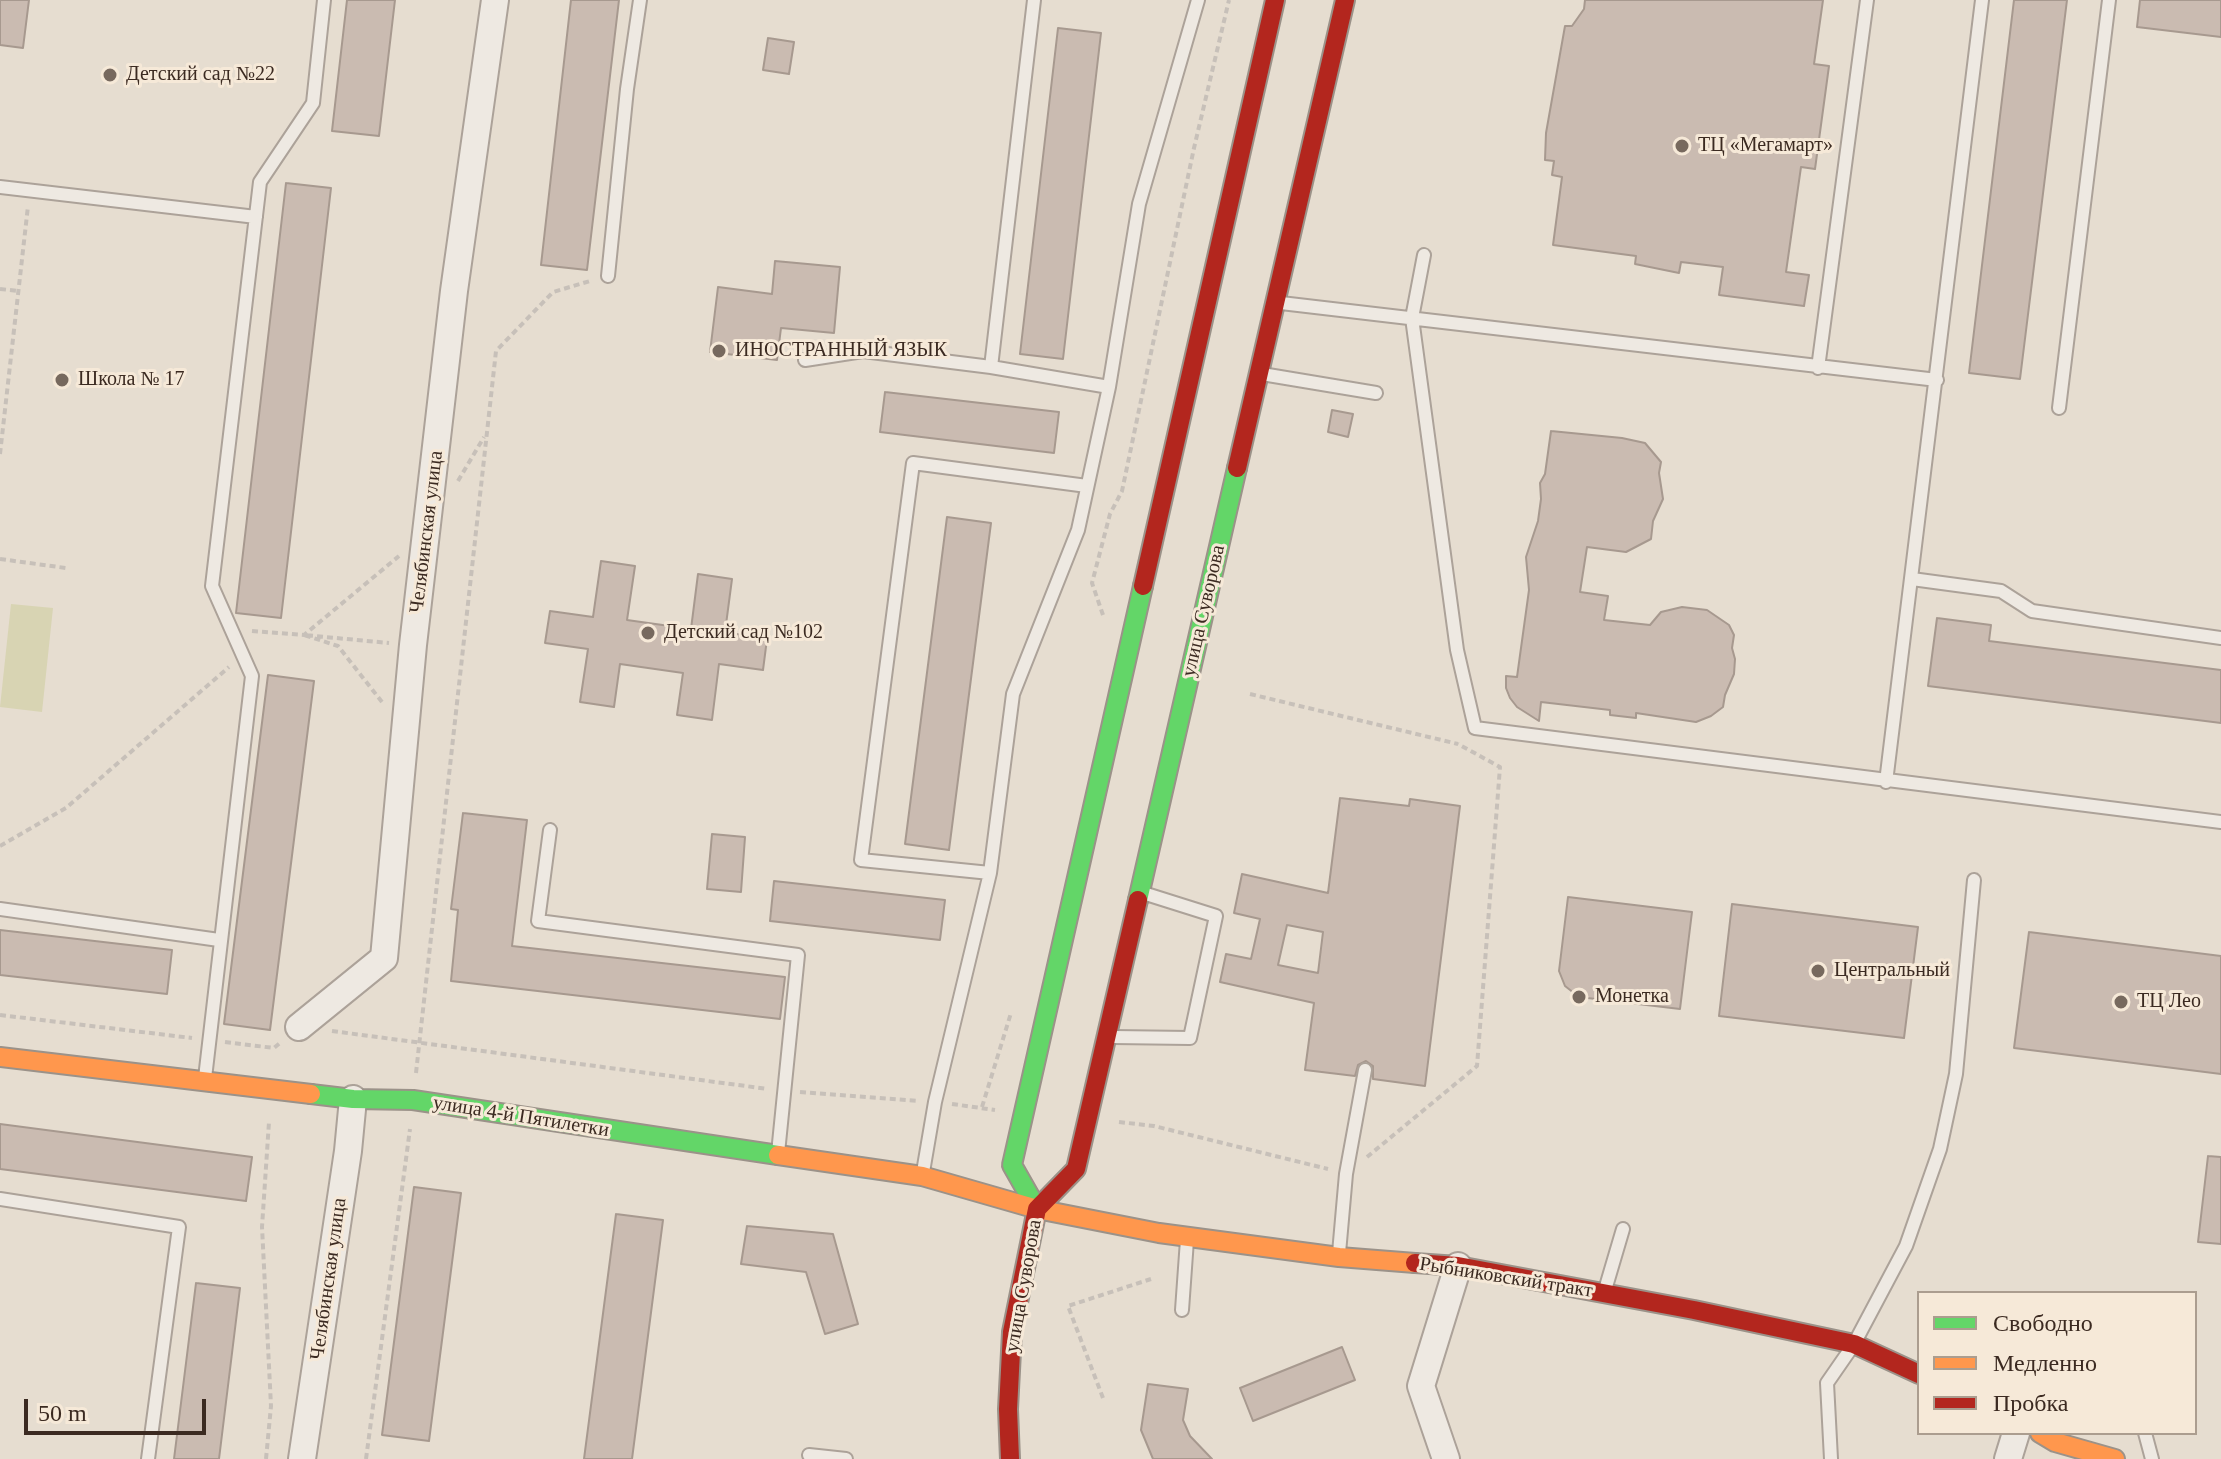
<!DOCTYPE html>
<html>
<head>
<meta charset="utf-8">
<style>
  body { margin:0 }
  #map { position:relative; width:2221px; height:1459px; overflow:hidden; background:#e6ddd0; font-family:Georgia,serif }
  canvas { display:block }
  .legend { position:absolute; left:1917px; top:1291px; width:280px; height:144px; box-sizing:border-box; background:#f6e9d8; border:2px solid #ab9d8f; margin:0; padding:10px 14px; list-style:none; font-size:24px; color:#3b2a21 }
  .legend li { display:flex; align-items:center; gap:16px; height:40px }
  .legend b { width:40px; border:2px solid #ab9d8f }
  .scale { position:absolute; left:24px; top:1399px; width:182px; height:36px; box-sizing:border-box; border:4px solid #3b2a21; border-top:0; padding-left:10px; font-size:24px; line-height:28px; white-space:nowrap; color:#3b2a21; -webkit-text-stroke:6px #f6e9d8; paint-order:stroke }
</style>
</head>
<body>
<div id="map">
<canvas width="2221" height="1459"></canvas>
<ul class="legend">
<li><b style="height:10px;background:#63d668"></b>Свободно</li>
<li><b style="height:10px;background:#ff974d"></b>Медленно</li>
<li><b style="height:10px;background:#b3261e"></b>Пробка</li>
</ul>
<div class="scale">50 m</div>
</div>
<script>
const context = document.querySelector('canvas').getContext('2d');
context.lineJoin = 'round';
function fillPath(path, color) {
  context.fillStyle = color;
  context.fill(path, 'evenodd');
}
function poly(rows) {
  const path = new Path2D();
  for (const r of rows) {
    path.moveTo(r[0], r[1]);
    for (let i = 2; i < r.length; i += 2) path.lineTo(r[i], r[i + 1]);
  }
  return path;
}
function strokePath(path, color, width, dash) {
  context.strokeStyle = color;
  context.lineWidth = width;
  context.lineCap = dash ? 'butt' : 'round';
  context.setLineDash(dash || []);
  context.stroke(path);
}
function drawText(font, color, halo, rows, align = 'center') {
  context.font = font + ' Georgia,serif';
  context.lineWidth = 6;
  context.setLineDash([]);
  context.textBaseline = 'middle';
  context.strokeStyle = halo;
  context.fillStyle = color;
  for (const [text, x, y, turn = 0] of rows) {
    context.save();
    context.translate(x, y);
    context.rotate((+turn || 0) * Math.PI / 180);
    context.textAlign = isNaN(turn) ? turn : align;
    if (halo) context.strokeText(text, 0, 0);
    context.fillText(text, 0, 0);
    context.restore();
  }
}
const green = poly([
  [11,604,53,608,42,712,0,707]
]);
const building = poly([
  [0,0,29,0,23,48,0,45,0,0],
  [347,0,395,0,379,136,332,131,347,0],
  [571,0,619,0,587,270,541,265,571,0],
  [1585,0,1823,0,1814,64,1829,66,1815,169,1801,167,1786,272,1809,275,1804,306,1719,295,1723,267,1681,262,1679,273,1635,264,1636,256,1553,245,1562,177,1552,175,1554,161,1545,160,1546,133,1565,26,1572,26,1584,9,1585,0],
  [2014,0,2067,0,2020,379,1969,373,2014,0],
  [2140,0,2221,0,2221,37,2137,27,2140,0],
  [1058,28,1101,33,1063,359,1020,354,1058,28],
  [768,38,794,42,789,74,763,70,768,38],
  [286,183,331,188,281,618,236,613,286,183],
  [775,261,840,267,834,333,781,328,777,360,710,352,718,287,772,294,775,261],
  [885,392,1059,412,1054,453,880,432,885,392],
  [1332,410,1353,414,1348,437,1328,432,1332,410],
  [1551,431,1622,438,1645,443,1661,462,1659,473,1663,499,1653,521,1651,539,1626,552,1587,547,1580,592,1608,596,1604,620,1650,625,1661,612,1682,607,1707,610,1729,625,1734,635,1732,648,1735,659,1734,674,1725,695,1723,707,1711,716,1696,722,1636,713,1636,718,1610,715,1610,710,1541,702,1539,721,1517,707,1510,698,1506,688,1506,676,1517,677,1529,590,1526,557,1538,521,1541,499,1540,483,1545,474,1551,431],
  [947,517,991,523,949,850,905,844,947,517],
  [601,561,635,566,627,620,691,629,698,574,732,579,725,632,767,639,763,670,719,664,712,720,677,715,683,673,620,664,614,707,580,702,588,649,545,643,550,611,593,617,601,561],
  [1937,618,1991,625,1989,641,2221,670,2221,723,1928,686,1937,618],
  [268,675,314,681,270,1030,224,1024,268,675],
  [1340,798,1409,806,1410,799,1460,806,1425,1086,1373,1079,1373,1066,1366,1061,1358,1065,1355,1076,1305,1070,1314,1003,1220,982,1226,954,1251,959,1260,919,1234,913,1242,874,1328,893,1340,798],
  [1287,925,1323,932,1318,973,1278,965,1287,925],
  [463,813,527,820,512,946,785,977,780,1019,451,981,458,910,451,909,463,813],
  [712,834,745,837,741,892,707,889,712,834],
  [774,881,945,900,940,940,770,921,774,881],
  [1568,897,1692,912,1680,1009,1579,997,1565,986,1559,971,1568,897],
  [1732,904,1918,927,1904,1038,1719,1016,1732,904],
  [0,930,172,950,167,994,0,975,0,930],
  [2029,932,2221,956,2221,1074,2014,1048,2029,932],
  [0,1124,252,1157,246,1201,0,1169,0,1124],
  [2208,1156,2221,1157,2221,1244,2198,1242,2208,1156],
  [414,1187,461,1193,429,1441,382,1435,414,1187],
  [616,1214,663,1220,632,1459,584,1459,616,1214],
  [747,1226,833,1234,858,1324,825,1334,806,1272,741,1264,747,1226],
  [196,1283,240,1288,219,1459,174,1459,196,1283],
  [1342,1347,1355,1380,1253,1421,1240,1388,1342,1347],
  [1148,1384,1188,1389,1183,1420,1190,1436,1212,1459,1153,1459,1141,1430,1148,1384]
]);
const path = poly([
  [0,289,19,291],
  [0,454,28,206],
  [458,481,484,437],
  [0,559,66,568],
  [1103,615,1092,583,1110,514,1122,491,1194,148,1229,0],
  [252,631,304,635,399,556],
  [1250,694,1458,744],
  [382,702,338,646,304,635,389,643],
  [0,846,66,808,229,667],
  [0,1015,192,1038],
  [332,1031,768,1089],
  [225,1042,274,1048,281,1042],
  [416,1073,496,351,553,292,590,281],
  [800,1092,919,1101],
  [952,1104,995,1110],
  [982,1107,1011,1013],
  [1119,1122,1154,1126,1328,1169],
  [1367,1157,1477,1066,1500,767,1458,744],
  [1103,1398,1068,1306,1151,1279],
  [266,1459,271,1406,262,1227,269,1122],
  [366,1459,410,1129]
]);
const lane = poly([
  [1034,0,991,367,1109,387],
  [0,187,256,217],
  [1424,255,1412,318,1457,650,1475,728,2221,822],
  [608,276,627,89,640,0],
  [1281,303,1937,380],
  [805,360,863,351,991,367],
  [1818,368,1867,0],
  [1262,374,1376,393],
  [2059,408,2109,0],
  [1912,579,2001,591,2032,611,2221,638],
  [1886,782,1982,0],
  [550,830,538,921,798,955,778,1153],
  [990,873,861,860,913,463,1087,486],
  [0,909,219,940],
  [1113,1037,1190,1038,1216,916,1143,893],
  [205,1078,252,676,212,586,260,182,313,103,324,0],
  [923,1172,935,1102,990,873,1013,694,1078,530,1109,387,1139,204,1198,0],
  [0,1199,179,1227,148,1459],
  [1339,1253,1346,1174,1365,1070],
  [1605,1290,1623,1229],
  [1182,1310,1187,1240],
  [2145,1433,2152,1459],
  [809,1455,846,1459],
  [1831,1459,1827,1383,1854,1344,1906,1246,1940,1149,1956,1074,1974,880]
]);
const street = poly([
  [299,1027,384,958,413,645,454,291,495,0],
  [302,1459,348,1151,353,1099],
  [1446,1459,1421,1386,1458,1266],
  [2008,1459,2016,1433]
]);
const fast = poly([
  [1138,900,1237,468],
  [311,1094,353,1099,413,1100,778,1155],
  [1037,1209,1012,1165,1143,586]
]);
const slow = poly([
  [0,1057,311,1094],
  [778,1155,922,1176,1037,1209,1159,1233,1339,1257,1415,1263],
  [2040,1433,2055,1442,2115,1459]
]);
const jam = poly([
  [1237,468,1345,0],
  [1143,586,1275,0],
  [1415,1263,1458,1266,1694,1310,1854,1344,1919,1374],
  [1010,1459,1008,1409,1012,1332,1037,1209,1076,1169,1138,900]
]);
const markers = [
  [110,75,8,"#77695e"],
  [1682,146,8,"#77695e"],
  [719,351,8,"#77695e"],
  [62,380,8,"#77695e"],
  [648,633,8,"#77695e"],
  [1818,971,8,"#77695e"],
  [1579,997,8,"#77695e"],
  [2121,1002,8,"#77695e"]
];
const poiNames = [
  ["Детский сад №22",126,75],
  ["ТЦ «Мегамарт»",1698,146],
  ["ИНОСТРАННЫЙ ЯЗЫК",735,351],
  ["Школа № 17",78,380],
  ["Детский сад №102",664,633],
  ["Центральный",1834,971],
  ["Монетка",1595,997],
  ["ТЦ Лео",2137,1002]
];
const streetNames = [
  ["Челябинская улица",427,532,-83],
  ["улица Суворова",1204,611,-77],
  ["улица 4-й Пятилетки",521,1117,9],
  ["Рыбниковский тракт",1506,1278,9],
  ["Челябинская улица",329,1279,-82],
  ["улица Суворова",1024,1286,-80]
];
fillPath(green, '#d8d4b3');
fillPath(building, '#cabbb1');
strokePath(building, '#a7998f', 2);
strokePath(lane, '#aca299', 16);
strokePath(street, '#aca299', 30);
strokePath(fast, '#9b9289', 22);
strokePath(slow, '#9b9289', 22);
strokePath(jam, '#9b9289', 22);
strokePath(path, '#c7c0b9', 4, [6, 4]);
strokePath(lane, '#eee9e2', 12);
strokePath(street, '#eee9e2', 26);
strokePath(fast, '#63d668', 18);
strokePath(slow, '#ff974d', 18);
strokePath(jam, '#b3261e', 18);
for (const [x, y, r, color] of markers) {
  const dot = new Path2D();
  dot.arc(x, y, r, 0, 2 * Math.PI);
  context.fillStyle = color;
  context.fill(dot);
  strokePath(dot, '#f6e9d8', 3);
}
drawText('20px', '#3b2a21', '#f6e9d8', poiNames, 'left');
drawText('20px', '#3b2a21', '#f6e9d8', streetNames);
</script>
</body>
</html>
